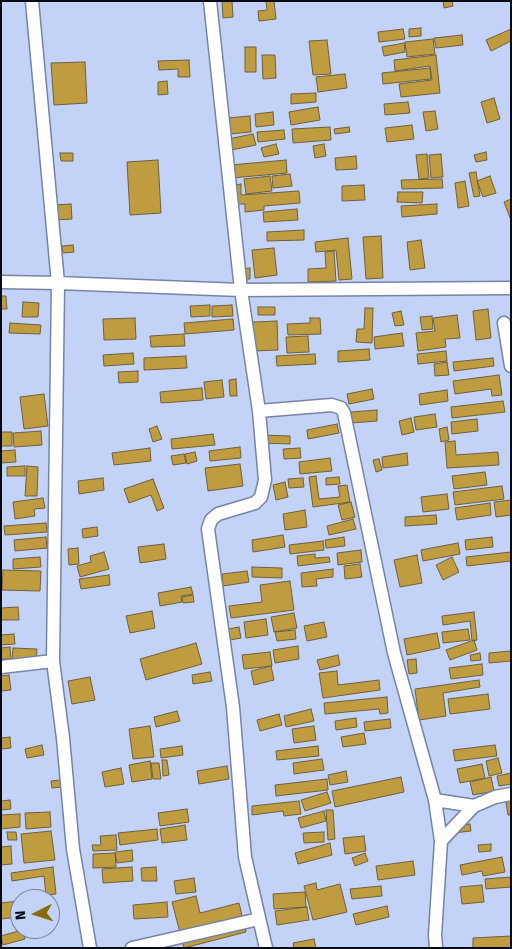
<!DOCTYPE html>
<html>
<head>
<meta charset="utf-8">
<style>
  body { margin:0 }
  #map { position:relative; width:512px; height:949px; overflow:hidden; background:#c3d2f7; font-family:"Fira Sans",sans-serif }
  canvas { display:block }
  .frame { position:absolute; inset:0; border:2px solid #070b17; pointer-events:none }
  .north { position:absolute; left:10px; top:889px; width:50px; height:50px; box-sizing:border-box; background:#c3d2f7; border:1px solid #78829d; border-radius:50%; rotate:265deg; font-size:14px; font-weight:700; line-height:20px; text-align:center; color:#070b17 }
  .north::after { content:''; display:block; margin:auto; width:18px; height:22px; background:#8a6b0b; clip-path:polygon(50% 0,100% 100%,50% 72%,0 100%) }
</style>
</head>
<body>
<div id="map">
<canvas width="512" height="949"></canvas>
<div class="frame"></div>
<div class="north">N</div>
</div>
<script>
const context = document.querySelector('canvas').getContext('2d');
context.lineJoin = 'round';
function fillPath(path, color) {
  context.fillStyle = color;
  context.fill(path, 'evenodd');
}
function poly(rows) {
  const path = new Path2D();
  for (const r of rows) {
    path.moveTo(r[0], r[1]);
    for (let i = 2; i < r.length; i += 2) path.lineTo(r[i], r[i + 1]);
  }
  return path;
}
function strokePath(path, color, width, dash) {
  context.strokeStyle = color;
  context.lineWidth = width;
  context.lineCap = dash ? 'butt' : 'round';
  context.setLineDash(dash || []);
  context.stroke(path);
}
const building = poly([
  [222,1,232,1,233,17,223,18,222,1],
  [266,1,274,1,276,19,259,21,258,11,267,10,266,1],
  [443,1,452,1,453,6,444,8,443,1],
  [421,28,421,36,409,37,409,29,421,28],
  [403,29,405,39,379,42,378,32,403,29],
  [511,29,511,41,491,51,486,40,511,29],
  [462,35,463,45,436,48,434,38,462,35],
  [433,39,435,54,407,57,405,42,433,39],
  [327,40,331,74,313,75,309,41,327,40],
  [404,43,405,52,384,56,382,47,404,43],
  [245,47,256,47,256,72,245,72,245,47],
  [262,55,275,55,276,78,263,79,262,55],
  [436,55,440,93,401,97,399,84,432,80,430,66,395,71,394,60,436,55],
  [189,60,190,77,178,77,178,69,159,70,158,61,189,60],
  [85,62,87,103,54,105,51,63,85,62],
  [430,68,431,79,383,84,382,73,430,68],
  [345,74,347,88,318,92,316,77,345,74],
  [167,81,168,94,158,95,158,82,167,81],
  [316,93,316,102,291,104,291,94,316,93],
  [494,98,500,119,487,123,481,102,494,98],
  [408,102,410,113,385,115,384,104,408,102],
  [318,107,320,120,291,125,289,112,318,107],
  [435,111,438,129,426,131,423,112,435,111],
  [273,112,274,125,256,127,255,114,273,112],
  [250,116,251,132,230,134,227,118,250,116],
  [412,125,414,139,387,142,385,128,412,125],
  [330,127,331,140,293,143,292,129,330,127],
  [349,127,350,132,335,134,334,129,349,127],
  [284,130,285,139,258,142,257,132,284,130],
  [253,134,256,145,231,150,228,139,253,134],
  [276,144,279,154,264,157,261,148,276,144],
  [324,144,326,156,315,158,313,146,324,144],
  [486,152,487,160,476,162,474,155,486,152],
  [60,153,73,153,73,161,61,161,60,153],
  [427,154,429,178,419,179,416,155,427,154],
  [441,154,443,177,431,178,429,155,441,154],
  [356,156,357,169,336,170,335,158,356,156],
  [158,160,161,213,130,215,127,162,158,160],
  [286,160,287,173,232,178,231,165,286,160],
  [476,172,480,196,474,197,469,173,476,172],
  [290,174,292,186,273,188,272,176,290,174],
  [270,176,272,191,246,194,244,179,270,176],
  [490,176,496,193,483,197,477,181,490,176],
  [442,179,443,188,402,189,401,180,442,179],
  [465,181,469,206,458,208,455,183,465,181],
  [241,184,241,195,299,191,300,203,264,206,264,210,245,212,245,204,236,204,235,185,241,184],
  [364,185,365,200,342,201,342,186,364,185],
  [398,192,423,192,422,203,397,202,398,192],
  [511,199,511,220,504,202,511,199],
  [71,204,72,219,54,220,53,205,71,204],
  [437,204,437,214,402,217,401,206,437,204],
  [297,209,298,220,264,222,263,212,297,209],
  [304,230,304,240,267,241,267,232,304,230],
  [381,236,383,278,366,279,363,237,381,236],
  [348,238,352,279,339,280,336,250,316,252,315,242,348,238],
  [421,240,425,268,410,270,407,242,421,240],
  [73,245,74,252,63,253,62,246,73,245],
  [274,248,277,275,255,278,252,250,274,248],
  [334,251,336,281,308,282,308,269,326,268,325,252,334,251],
  [250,268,250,279,242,279,241,269,250,268],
  [1,296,6,296,7,309,1,309,1,296],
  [23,302,39,303,38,317,22,317,23,302],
  [210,305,210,316,191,317,190,306,210,305],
  [232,305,233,316,212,317,212,306,232,305],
  [258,307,275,307,275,315,258,315,258,307],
  [365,308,373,308,372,343,356,342,357,329,364,329,365,308],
  [488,309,491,338,476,340,473,311,488,309],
  [401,311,404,325,395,326,392,313,401,311],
  [457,315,460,338,445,339,446,347,418,351,416,333,435,331,433,318,457,315],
  [432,316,433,329,422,330,420,317,432,316],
  [135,318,136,339,104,340,103,319,135,318],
  [310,318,320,318,321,334,288,335,287,324,310,323,310,318],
  [233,319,234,330,185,334,184,323,233,319],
  [277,321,278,350,254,351,253,322,277,321],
  [10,323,41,325,40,334,9,333,10,323],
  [402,333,404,346,375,349,374,337,402,333],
  [184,334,185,346,151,347,150,336,184,334],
  [308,336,309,352,287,353,286,337,308,336],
  [369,349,370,360,338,362,338,351,369,349],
  [446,351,447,361,418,364,417,354,446,351],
  [133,353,134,364,104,366,103,355,133,353],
  [315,354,316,364,277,366,276,356,315,354],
  [186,356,187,368,144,370,144,358,186,356],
  [493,358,494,366,454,371,453,362,493,358],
  [447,362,449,375,435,376,434,364,447,362],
  [138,371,138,382,119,383,118,372,138,371],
  [499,375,502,395,492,396,491,389,455,394,453,381,499,375],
  [236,379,237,396,230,396,229,380,236,379],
  [222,380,224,397,206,399,204,382,222,380],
  [202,388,203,400,161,403,160,392,202,388],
  [372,389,374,399,349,404,347,394,372,389],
  [447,390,448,401,420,405,419,394,447,390],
  [44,394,48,426,24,429,20,397,44,394],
  [503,401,505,412,452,418,451,407,503,401],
  [377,410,377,421,351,423,351,412,377,410],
  [435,414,437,427,416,430,414,417,435,414],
  [411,418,414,432,402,435,399,421,411,418],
  [477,419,478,431,452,434,451,422,477,419],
  [337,424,339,433,308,439,307,430,337,424],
  [157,426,162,439,153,442,149,429,157,426],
  [447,427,449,440,441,442,439,429,447,427],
  [41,431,42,445,14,447,13,433,41,431],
  [1,432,12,432,12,446,1,446,1,432],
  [213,434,215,445,172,449,171,439,213,434],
  [262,435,290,436,290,444,262,443,262,435],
  [455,441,456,455,498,452,499,465,447,468,445,442,455,441],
  [240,447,241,458,210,461,209,451,240,447],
  [150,448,151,461,114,465,112,453,150,448],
  [300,448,301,458,284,459,283,449,300,448],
  [15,450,16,462,1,463,1,451,15,450],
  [195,452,197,461,187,464,185,454,195,452],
  [407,453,408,465,383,468,382,457,407,453],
  [184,454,186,463,173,465,171,456,184,454],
  [330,458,332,471,300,474,299,462,330,458],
  [379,459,382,470,376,472,373,460,379,459],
  [240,464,243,486,208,491,205,468,240,464],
  [25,466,25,476,7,476,7,467,25,466],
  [27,466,38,467,37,496,25,496,27,466],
  [485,472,487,485,454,489,452,476,485,472],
  [316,476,319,499,340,497,338,486,347,485,350,502,313,507,309,477,316,476],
  [339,477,340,484,326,485,326,478,339,477],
  [103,478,104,490,79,494,78,481,103,478],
  [303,478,304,487,289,488,288,479,303,478],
  [153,479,164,508,157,511,151,495,129,503,124,489,153,479],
  [285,482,288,497,276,500,273,485,285,482],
  [502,486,504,499,455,505,453,492,502,486],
  [447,494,449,509,423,512,421,497,447,494],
  [43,498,45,508,34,509,35,516,15,519,13,502,43,498],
  [511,500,511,515,496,517,494,502,511,500],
  [351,502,355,517,342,520,338,505,351,502],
  [490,503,491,515,457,520,455,508,490,503],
  [305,510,307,527,285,530,283,514,305,510],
  [436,515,437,524,405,526,405,517,436,515],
  [353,519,356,529,329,535,327,526,353,519],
  [46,523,47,532,5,535,4,526,46,523],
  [97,527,98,536,83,538,82,529,97,527],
  [283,535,285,547,253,552,252,540,283,535],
  [46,537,47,548,15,551,14,540,46,537],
  [344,537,345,546,326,548,325,540,344,537],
  [492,537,493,547,466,550,465,540,492,537],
  [323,541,324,550,290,554,289,545,323,541],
  [458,543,460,554,423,561,421,550,458,543],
  [164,544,166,559,140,563,138,547,164,544],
  [78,548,79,564,69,565,68,549,78,548],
  [361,550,362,562,338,565,337,553,361,550],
  [104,552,109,569,80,577,77,566,91,562,90,556,104,552],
  [511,552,511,561,467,566,466,557,511,552],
  [315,554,315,558,329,557,330,562,298,566,297,556,315,554],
  [417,555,422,583,400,587,394,560,417,555],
  [40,557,41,567,13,569,13,559,40,557],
  [452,557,459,572,443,580,436,565,452,557],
  [360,564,362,577,345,579,344,566,360,564],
  [252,567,282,568,282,578,252,577,252,567],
  [333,569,333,577,316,579,317,586,302,587,301,573,333,569],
  [3,570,41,571,40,591,2,590,3,570],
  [247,571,249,582,223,586,222,574,247,571],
  [109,575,110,585,81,589,79,579,109,575],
  [290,581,294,610,231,618,229,606,262,602,260,585,290,581],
  [191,587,193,594,181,596,182,602,160,606,158,593,191,587],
  [193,595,194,602,183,603,182,597,193,595],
  [18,607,19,620,1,620,1,608,18,607],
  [152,611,155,628,130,633,126,616,152,611],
  [474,612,477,640,472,641,470,621,443,625,442,616,474,612],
  [294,613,297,628,274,632,271,617,294,613],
  [266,619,268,635,246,638,244,622,266,619],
  [324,622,327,637,307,641,304,626,324,622],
  [239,627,241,638,230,640,228,629,239,627],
  [468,629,470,640,443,643,442,632,468,629],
  [295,630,296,639,277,641,275,632,295,630],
  [437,633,440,648,407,655,404,639,437,633],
  [14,634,15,644,1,645,1,635,14,634],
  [474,640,477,650,450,660,446,650,474,640],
  [196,643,202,664,146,680,140,659,196,643],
  [298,646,299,659,275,663,273,650,298,646],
  [10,647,11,659,1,659,1,648,10,647],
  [13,648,37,649,36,661,12,660,13,648],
  [511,651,511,661,489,663,489,653,511,651],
  [270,652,272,666,244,669,242,655,270,652],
  [480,653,481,660,471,661,470,655,480,653],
  [338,655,340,665,320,670,317,660,338,655],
  [416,659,417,673,409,674,407,660,416,659],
  [482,664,483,675,451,679,449,668,482,664],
  [271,666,274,680,254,685,251,671,271,666],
  [337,671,338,685,379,680,380,690,323,698,319,673,337,671],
  [210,672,212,681,193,684,192,675,210,672],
  [9,675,11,690,1,691,1,676,9,675],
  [90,677,95,700,72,704,68,681,90,677],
  [479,680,480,687,443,693,446,716,419,720,415,689,479,680],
  [488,694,490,709,450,714,448,699,488,694],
  [387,697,388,713,380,714,379,709,325,714,324,703,387,697],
  [311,709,314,721,286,727,284,716,311,709],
  [177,711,180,721,156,727,154,717,177,711],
  [279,714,282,725,260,731,257,720,279,714],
  [356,718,357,727,336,730,335,721,356,718],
  [390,719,391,728,365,731,364,722,390,719],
  [150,726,154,757,133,759,129,729,150,726],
  [314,726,316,740,294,743,292,729,314,726],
  [364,733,366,744,343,747,341,737,364,733],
  [10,737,11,748,1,749,1,738,10,737],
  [42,745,44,755,27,758,25,749,42,745],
  [495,745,497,756,455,761,453,750,495,745],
  [182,746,183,755,161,758,160,749,182,746],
  [318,746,319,756,277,760,276,751,318,746],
  [498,758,502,773,489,776,486,761,498,758],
  [322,759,324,770,294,774,293,763,322,759],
  [162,760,167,760,169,775,163,776,162,760],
  [150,761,152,779,132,782,129,765,150,761],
  [151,763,159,763,161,779,153,779,151,763],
  [482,764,485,778,460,783,457,769,482,764],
  [227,766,229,779,199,784,197,771,227,766],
  [121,768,124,784,105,787,102,772,121,768],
  [346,771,348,782,330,785,328,775,346,771],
  [511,773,511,784,499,786,497,776,511,773],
  [401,777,404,792,335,807,332,791,401,777],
  [491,777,494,791,473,795,470,782,491,777],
  [327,779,328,790,276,796,275,785,327,779],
  [60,780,61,787,52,788,51,781,60,780],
  [327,792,331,803,305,811,301,800,327,792],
  [10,800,11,809,1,810,1,801,10,800],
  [299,801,301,814,284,816,283,811,252,815,252,806,299,801],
  [511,801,511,815,508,815,506,802,511,801],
  [187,809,189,822,160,826,158,813,187,809],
  [326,810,333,810,335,839,328,840,326,810],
  [324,811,326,821,301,828,298,818,324,811],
  [50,812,51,827,26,829,25,813,50,812],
  [20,814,20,827,1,829,1,815,20,814],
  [470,824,471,831,453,833,452,827,470,824],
  [185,825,187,840,162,843,160,829,185,825],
  [157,829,158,840,120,845,118,833,157,829],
  [51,831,55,860,24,863,21,834,51,831],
  [7,832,16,832,17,840,8,840,7,832],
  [324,832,324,842,304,843,303,833,324,832],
  [116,835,117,850,93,851,92,845,101,845,100,836,116,835],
  [364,836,366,851,345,854,343,838,364,836],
  [330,843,332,855,298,864,295,853,330,843],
  [491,844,491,851,479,852,478,845,491,844],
  [11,846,12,864,1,865,1,847,11,846],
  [132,850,133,861,117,863,115,852,132,850],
  [115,853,116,867,93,868,93,854,115,853],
  [365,853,368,861,355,866,352,858,365,853],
  [502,857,505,872,483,876,482,871,462,875,460,865,502,857],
  [413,861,415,875,378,880,376,866,413,861],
  [53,867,56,894,46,895,44,876,12,881,11,873,53,867],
  [132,867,133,881,103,883,102,869,132,867],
  [156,867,157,881,142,881,141,868,156,867],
  [511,877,511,887,486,889,485,879,511,877],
  [194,878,196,892,176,894,174,881,194,878],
  [316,883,317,890,340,884,347,912,313,920,304,886,316,883],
  [482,885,484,902,462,904,460,887,482,885],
  [381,886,382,896,352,899,350,889,381,886],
  [305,892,306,907,274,909,273,894,305,892],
  [196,896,200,913,239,903,246,932,184,948,172,902,196,896],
  [18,901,19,917,1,919,1,903,18,901],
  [167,902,168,917,134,919,133,905,167,902],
  [387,906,389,917,356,925,353,914,387,906],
  [307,907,309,920,277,925,275,911,307,907],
  [22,930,25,939,3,945,1,936,22,930],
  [511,936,511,948,473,948,473,938,511,936],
  [314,939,316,948,294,948,293,943,314,939]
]);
const minor = poly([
  [32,1,58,283,53,661,63,738,73,849,90,948],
  [210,1,241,290,259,411,265,480,261,497,255,503,218,514,211,520,208,529,233,707,245,857,266,948],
  [1,282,58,283,241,290,511,288],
  [504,323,511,366],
  [259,411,332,405,341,408,344,413,394,653,435,800,441,841,435,935,436,948],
  [1,667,53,661],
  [435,800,474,806],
  [441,841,474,806,495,797,511,794],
  [132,948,259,919]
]);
fillPath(building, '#bf9c40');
strokePath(building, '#6f603d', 1);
strokePath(minor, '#7684a5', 15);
strokePath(minor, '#fff', 12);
</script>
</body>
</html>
